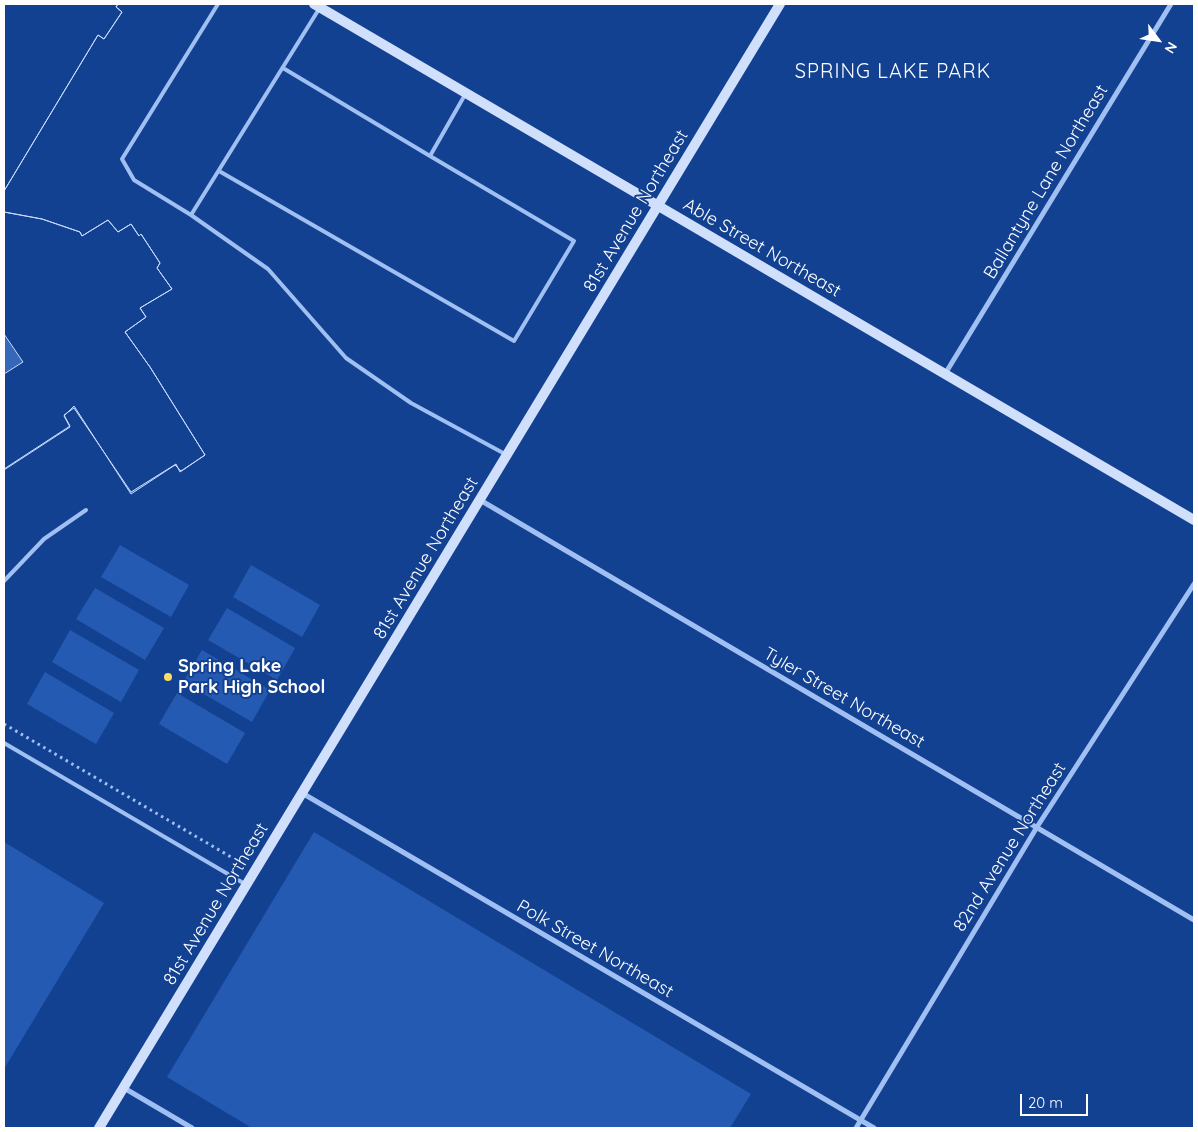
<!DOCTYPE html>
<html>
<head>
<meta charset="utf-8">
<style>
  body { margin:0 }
  #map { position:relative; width:1198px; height:1132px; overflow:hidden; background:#134192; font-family:Quicksand,sans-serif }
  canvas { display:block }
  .frame { position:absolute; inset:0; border:5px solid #fff; pointer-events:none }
  .north { position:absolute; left:1133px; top:15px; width:50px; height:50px; -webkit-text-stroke:4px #134192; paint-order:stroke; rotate:121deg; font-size:14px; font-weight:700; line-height:20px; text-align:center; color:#fff }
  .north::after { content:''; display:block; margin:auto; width:18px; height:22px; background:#fff; clip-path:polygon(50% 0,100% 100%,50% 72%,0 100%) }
  .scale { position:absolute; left:1020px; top:1094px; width:68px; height:22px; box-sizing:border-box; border:2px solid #fff; border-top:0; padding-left:6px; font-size:15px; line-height:18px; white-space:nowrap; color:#fff; -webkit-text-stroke:4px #134192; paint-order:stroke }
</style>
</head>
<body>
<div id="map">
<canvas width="1198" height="1132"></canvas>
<div class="frame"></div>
<div class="north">N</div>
<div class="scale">20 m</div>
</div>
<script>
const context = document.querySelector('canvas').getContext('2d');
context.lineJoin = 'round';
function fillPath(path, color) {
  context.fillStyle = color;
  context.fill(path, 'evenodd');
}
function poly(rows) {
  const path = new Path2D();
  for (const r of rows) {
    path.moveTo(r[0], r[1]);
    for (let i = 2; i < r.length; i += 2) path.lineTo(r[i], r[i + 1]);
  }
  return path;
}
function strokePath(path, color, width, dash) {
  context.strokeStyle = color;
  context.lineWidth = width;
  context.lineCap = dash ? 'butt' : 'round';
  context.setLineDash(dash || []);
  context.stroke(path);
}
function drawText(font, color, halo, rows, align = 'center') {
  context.font = font + ' Quicksand,sans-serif';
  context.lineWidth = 4;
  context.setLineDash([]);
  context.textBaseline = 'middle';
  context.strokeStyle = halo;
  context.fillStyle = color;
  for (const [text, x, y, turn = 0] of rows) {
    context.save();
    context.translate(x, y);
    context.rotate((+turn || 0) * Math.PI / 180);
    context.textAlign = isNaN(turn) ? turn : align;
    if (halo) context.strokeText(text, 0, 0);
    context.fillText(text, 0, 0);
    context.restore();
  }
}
const green = poly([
  [120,545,189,585,171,617,101,577],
  [251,565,320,605,302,637,233,597],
  [95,588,164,628,145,660,76,619],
  [227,608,295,648,277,680,208,640],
  [70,630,139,670,121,702,52,662],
  [202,650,270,690,252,722,183,682],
  [45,672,114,713,96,744,27,704],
  [177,693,245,733,227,764,159,724],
  [314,832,751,1094,730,1128,252,1128,167,1077],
  [4,842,104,903,4,1069]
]);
const building = poly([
  [4,4,118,4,116,7,122,12,104,39,98,35,4,191,4,4],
  [4,4,118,4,116,7,122,12,104,39,98,35,4,191,4,4],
  [4,212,42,219,80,232,82,236,108,220,118,232,131,224,139,236,141,234,160,263,157,268,172,289,140,308,146,317,125,332,150,367,205,455,181,471,175,465,131,494,74,406,64,416,70,427,4,470,4,374,23,362,4,334,4,212],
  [4,212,42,219,80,232,82,236,108,220,118,232,131,224,139,236,141,234,160,263,157,268,172,289,140,308,146,317,125,332,150,367,205,455,180,472,176,464,131,492,74,408,64,415,70,426,4,469,4,212]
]);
const path = poly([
  [4,724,231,857]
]);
const lane = poly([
  [218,4,122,159,134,180,191,215,268,269,346,358,411,403,505,454],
  [283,68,430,156],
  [219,171,514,341,574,241,430,156,466,93],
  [191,215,319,9],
  [4,581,44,539,86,510],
  [4,743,245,884]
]);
const street = poly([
  [945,374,1171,4],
  [480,500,1194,920],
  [302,793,874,1128],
  [124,1088,192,1128],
  [856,1128,1037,827,1194,584]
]);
const secondary = poly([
  [314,4,1194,520],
  [99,1128,780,4]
]);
const markers = [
  [168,677,5,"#ffdd61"]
];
const streetNames = [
  ["Ballantyne Lane Northeast",1046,182,-59],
  ["81st Avenue Northeast",636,211,-59],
  ["Able Street Northeast",762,248,30],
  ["81st Avenue Northeast",426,558,-59],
  ["Tyler Street Northeast",844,698,30],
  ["82nd Avenue Northeast",1010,847,-58],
  ["81st Avenue Northeast",216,904,-59],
  ["Polk Street Northeast",595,949,30]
];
const poiNames = [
  ["Spring Lake",178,667],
  ["Park High School",178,688]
];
const quarterNames = [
  ["SPRING LAKE PARK",893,72]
];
fillPath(green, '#255ab2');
fillPath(building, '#3668ba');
strokePath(building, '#c7dcfd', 1);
strokePath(path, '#a0bff2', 3, [2.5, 4]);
strokePath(lane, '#a0bff2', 4);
strokePath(street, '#a0bff2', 5);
strokePath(secondary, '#cfdffc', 10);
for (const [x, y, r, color] of markers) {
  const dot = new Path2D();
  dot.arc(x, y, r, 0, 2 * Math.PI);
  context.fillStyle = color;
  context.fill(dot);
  strokePath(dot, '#134192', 2);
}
drawText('18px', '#fff', '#134192', streetNames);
drawText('bold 18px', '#fff', '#134192', poiNames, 'left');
context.letterSpacing = '1px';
drawText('20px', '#fff', '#134192', quarterNames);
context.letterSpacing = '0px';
</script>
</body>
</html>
